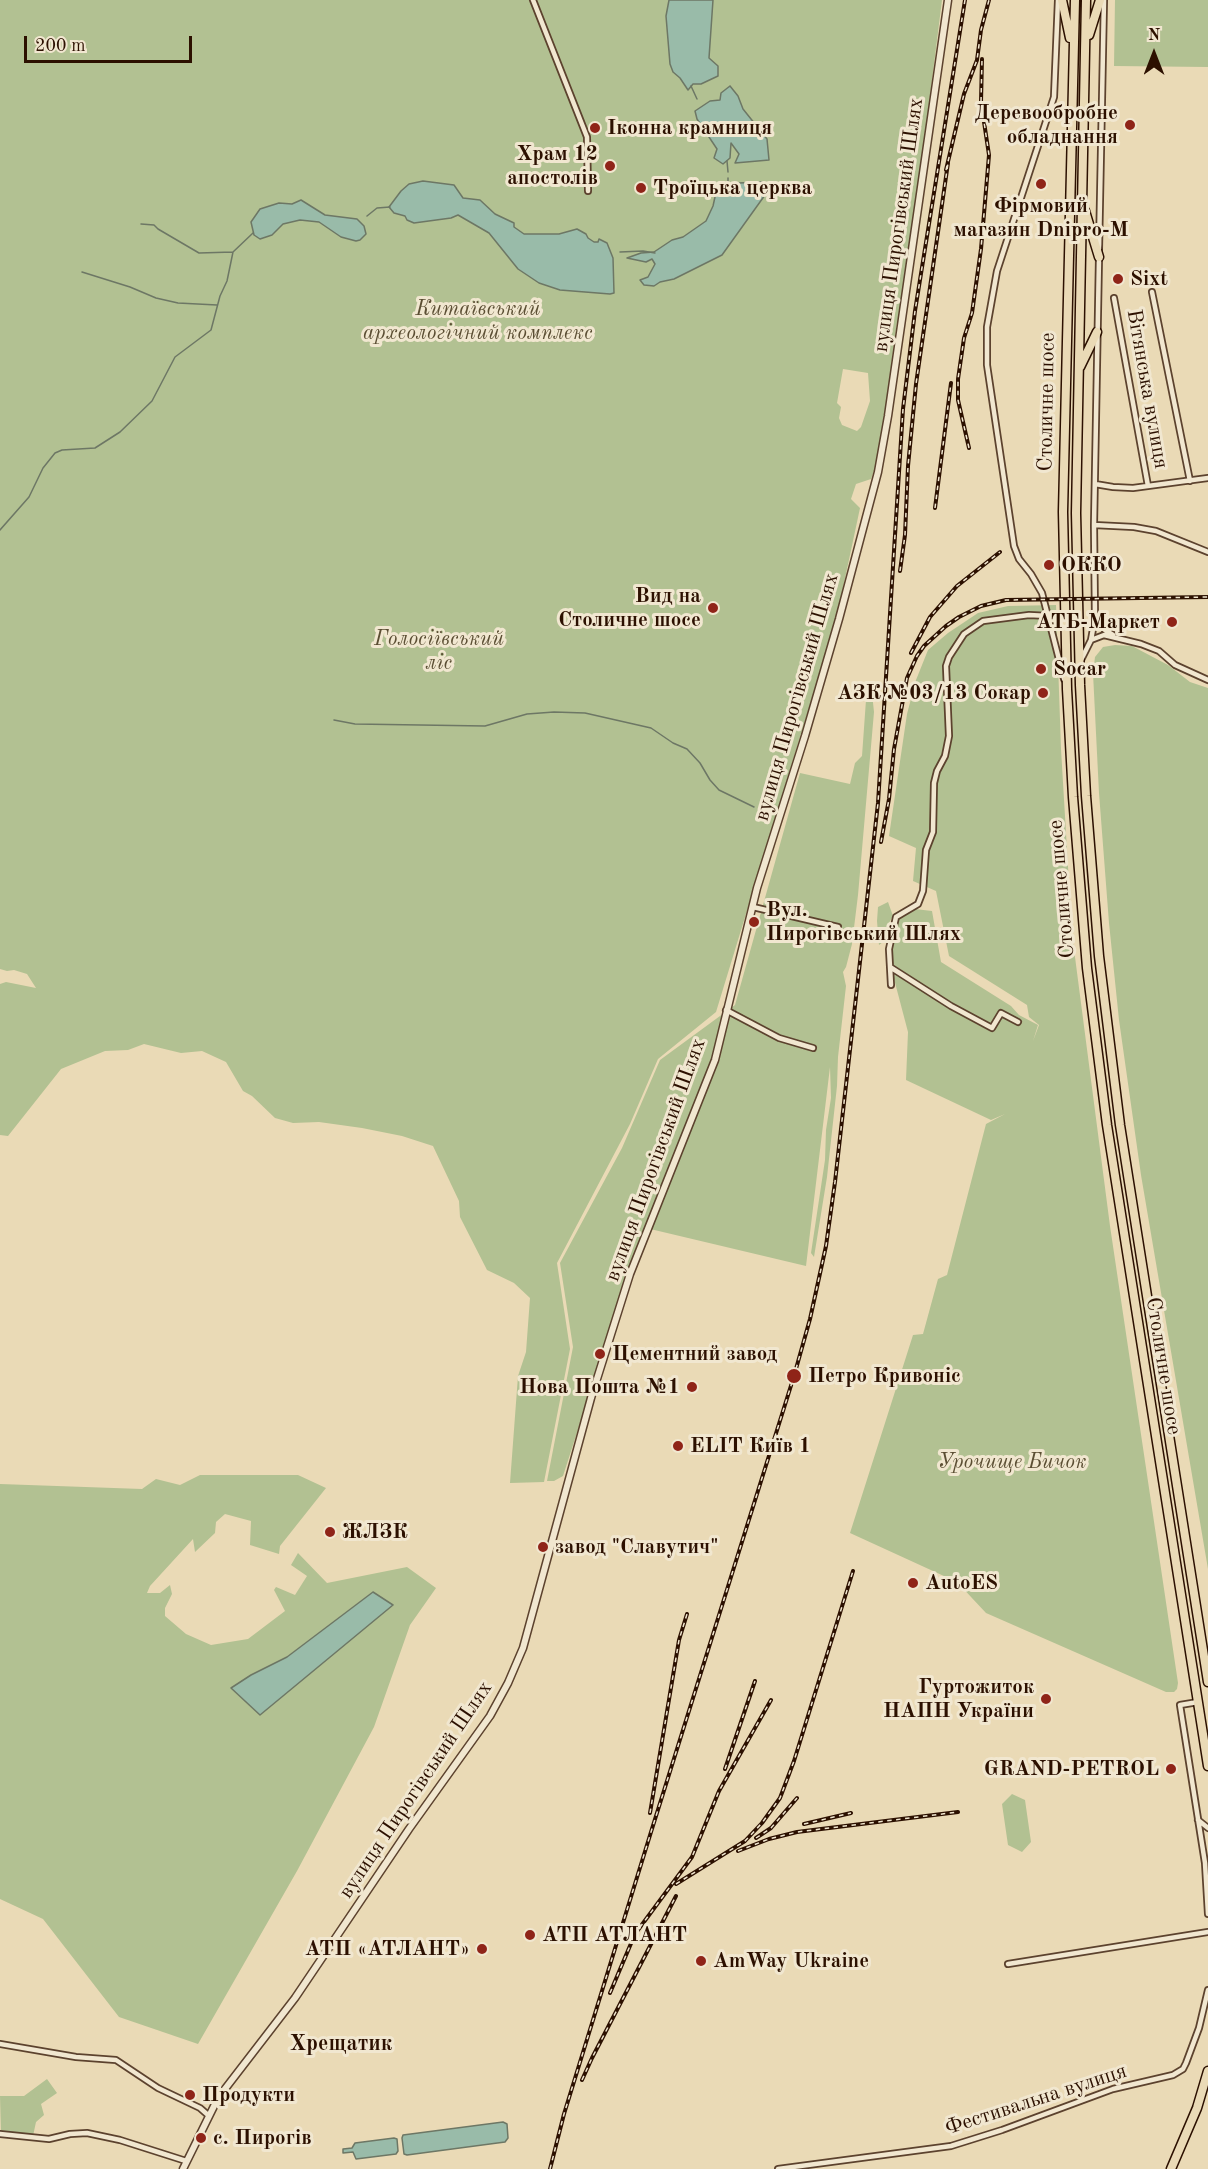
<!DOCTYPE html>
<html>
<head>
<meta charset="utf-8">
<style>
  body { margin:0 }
  #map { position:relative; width:1208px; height:2169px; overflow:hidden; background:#eadab6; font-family:"Old Standard TT",serif }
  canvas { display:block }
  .north { position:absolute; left:1124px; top:24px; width:60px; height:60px; -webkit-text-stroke:4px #f1e7d0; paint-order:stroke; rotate:0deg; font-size:16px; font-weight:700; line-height:24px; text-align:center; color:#2c1000 }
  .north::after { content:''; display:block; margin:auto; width:21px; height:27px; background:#2c1000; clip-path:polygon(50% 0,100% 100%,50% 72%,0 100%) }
  .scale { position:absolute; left:24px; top:36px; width:168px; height:27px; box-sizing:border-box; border:3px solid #2c1000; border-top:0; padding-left:8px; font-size:18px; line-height:21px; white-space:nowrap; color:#2c1000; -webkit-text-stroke:4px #f1e7d0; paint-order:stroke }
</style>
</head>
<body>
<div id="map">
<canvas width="1208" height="2169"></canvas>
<div class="north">N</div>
<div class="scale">200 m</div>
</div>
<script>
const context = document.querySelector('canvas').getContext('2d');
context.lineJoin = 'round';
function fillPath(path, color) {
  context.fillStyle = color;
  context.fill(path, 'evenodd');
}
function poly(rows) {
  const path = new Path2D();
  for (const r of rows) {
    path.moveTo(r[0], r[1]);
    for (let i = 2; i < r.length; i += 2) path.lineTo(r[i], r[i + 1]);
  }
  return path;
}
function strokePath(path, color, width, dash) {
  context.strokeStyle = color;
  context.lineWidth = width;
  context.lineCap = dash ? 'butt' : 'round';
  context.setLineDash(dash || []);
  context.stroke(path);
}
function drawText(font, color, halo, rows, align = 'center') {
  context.font = font + ' "Old Standard TT",serif';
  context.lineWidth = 6;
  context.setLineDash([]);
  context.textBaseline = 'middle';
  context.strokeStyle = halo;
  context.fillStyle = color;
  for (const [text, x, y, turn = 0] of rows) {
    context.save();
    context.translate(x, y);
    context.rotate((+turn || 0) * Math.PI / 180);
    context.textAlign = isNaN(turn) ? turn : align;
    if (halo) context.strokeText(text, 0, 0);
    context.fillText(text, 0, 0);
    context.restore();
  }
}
const green = poly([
  [0,0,942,0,902,321,897,322,879,457,871,479,856,484,851,499,860,508,837,616,716,1012,658,1059,630,1124,557,1263,570,1349,544,1482,510,1483,518,1376,526,1352,530,1298,514,1283,487,1270,460,1217,459,1201,433,1146,402,1136,362,1128,319,1122,293,1123,275,1118,252,1096,243,1091,226,1062,202,1051,181,1053,144,1044,128,1050,105,1051,61,1069,8,1136,0,1135,0,984,6,982,36,988,27,974,14,970,7,971,0,969],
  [843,369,868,373,870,401,861,427,857,431,842,425,839,418,841,407,837,403],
  [1115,0,1208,0,1208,67,1114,66],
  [1056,605,1061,749,1072,934,1110,1226,1178,1683,1177,1689,1174,1692,1166,1692,986,1613,957,1582,850,1533,913,1335,923,1334,938,1279,947,1275,986,1124,1005,1114,991,1120,906,1080,908,1032,888,956,898,917,915,909,932,911,941,962,1011,1006,1019,1015,1038,1025,1033,1041,1039,1025,1029,1017,1027,1005,949,956,936,891,913,881,916,848,889,836,907,714,916,680,928,650,948,633,978,613,1008,606],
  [1115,645,1132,646,1168,665,1190,682,1208,688,1208,1569,1141,1175,1119,1020,1109,923,1099,793,1093,673,1095,657,1103,647],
  [871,684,874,712,858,895,852,944,846,967,843,972,846,986,838,1057,837,1086,827,1177,814,1257,811,1253,825,1160,826,1130,831,1098,830,1067,806,1266,646,1228,628,1274,563,1476,554,1481,547,1481,573,1347,560,1263,622,1148,660,1060,735,1005,800,773,850,784,855,763,862,756,867,686],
  [888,902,893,916,886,928,883,942,879,945,877,921,878,907],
  [200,1475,298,1475,326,1488,280,1546,279,1554,250,1545,251,1521,225,1514,216,1522,215,1533,195,1552,193,1539,150,1586,147,1593,160,1593,170,1585,172,1594,165,1608,165,1616,186,1634,211,1645,248,1639,285,1611,274,1590,276,1587,295,1595,307,1576,291,1565,298,1553,327,1583,407,1567,436,1588,410,1625,374,1727,297,1871,198,2044,119,2017,43,1919,0,1899,0,1484,142,1489,156,1479,180,1485],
  [373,1592,392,1605,260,1715,232,1689,251,1675,287,1657],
  [1012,1794,1025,1800,1031,1842,1022,1852,1008,1845,1002,1804],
  [47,2079,57,2093,41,2104,44,2115,36,2122,33,2136,1,2133,0,2096,24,2096]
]);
const water = poly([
  [669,0,713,0,709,58,718,66,718,76,701,84,693,84,688,90,680,78,673,72,670,64,666,16,669,0],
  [730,86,738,96,743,109,767,139,769,160,735,163,739,154,731,143,730,158,723,164,714,158,717,149,697,119,695,111,710,101,720,100,721,93,730,86],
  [423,181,454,185,463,198,480,200,495,214,514,223,514,227,524,234,559,234,577,229,586,234,588,238,594,242,598,242,599,239,607,243,613,258,614,293,610,294,560,290,539,283,518,269,489,233,458,215,451,218,414,223,407,220,405,216,394,213,389,207,401,191,409,184,423,181],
  [762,182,767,188,765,195,722,255,674,279,660,282,654,286,644,285,640,280,648,277,655,264,652,259,646,262,627,258,641,253,654,252,672,240,683,237,706,221,713,206,715,197,713,189,715,184,762,182],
  [301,200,325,215,357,219,364,226,366,234,360,240,356,241,341,237,319,222,300,220,283,224,272,235,260,239,254,235,251,222,260,209,279,203,292,204,301,200],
  [373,1592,393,1605,260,1715,231,1688,251,1675,287,1657,373,1592],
  [503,2122,507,2124,508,2138,505,2142,407,2155,404,2154,402,2138,403,2135,503,2122],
  [394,2138,397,2139,398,2151,396,2154,356,2159,353,2152,343,2153,343,2149,352,2148,355,2143,394,2138]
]);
const stream = poly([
  [691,86,697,99],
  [727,161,728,172],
  [728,178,728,183],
  [367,216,377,208,390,207],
  [141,224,154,225,158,229,199,253,233,252],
  [620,252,643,251,655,253],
  [82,272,130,287,156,298,178,303,217,305],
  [0,530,29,497,43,468,55,453,62,450,95,448,120,432,152,401,175,357,211,330,220,296,227,281,233,252,253,233],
  [334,720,355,724,485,726,527,714,554,712,585,713,651,728,673,743,687,749,700,763,710,780,719,790,754,807]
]);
const minor = poly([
  [533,0,587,137,588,191],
  [1058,0,1054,97,997,271,987,327,987,365,1014,546,1019,559,1031,574,1042,593,1064,679],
  [1099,249,1104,0],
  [1152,292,1190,481],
  [1114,298,1148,486],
  [1095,484,1113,487,1133,488,1208,478],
  [1094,525,1134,527,1156,531,1208,552],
  [1095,618,1105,630,1113,635],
  [1091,640,1104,635,1141,644,1159,651,1175,665,1208,680],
  [1081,660,1091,640,1095,618,1094,525,1099,258],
  [753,907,838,927],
  [890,967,891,985],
  [726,1010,779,1038,813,1048],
  [1018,1022,1001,1013,992,1028,951,1006,890,967,889,949,896,917,918,904,923,891,926,850,933,832,934,783,937,771,945,756,949,736,946,666,949,657,964,634,983,621,1029,615,1049,616],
  [1198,1702,1180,1705,1205,1863,1208,1914],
  [1198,1820,1208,1828],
  [1008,1964,1208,1932],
  [0,2044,76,2057,116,2060,158,2088,200,2108,208,2115],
  [0,2134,49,2139,70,2134,87,2133,120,2140,186,2161],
  [778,2169,951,2146,1002,2130,1113,2089,1173,2075,1183,2069,1186,2063,1199,2028,1208,1990]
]);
const tertiary = poly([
  [183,2169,218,2098,295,1998,409,1829,490,1716,508,1683,523,1648,591,1398,630,1274,715,1060,757,888,805,736,839,619,878,472,888,416,948,0]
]);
const trunk = poly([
  [1062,0,1070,38],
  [1075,0,1063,512,1067,689,1073,797,1087,968,1107,1125,1208,1766],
  [1086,0,1076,513,1080,685,1086,796,1099,956,1120,1125,1208,1682],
  [1089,35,1100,0],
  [1085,211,1099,257],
  [1080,367,1097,332],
  [1171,2169,1197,2108,1208,2071]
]);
const rail = poly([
  [946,170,964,94,977,60,981,30,989,0],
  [969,448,958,400,958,379,964,338,972,313,981,249,989,155,981,102,982,59],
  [935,508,951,383],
  [900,571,905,535,908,466,916,384,948,163],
  [911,653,930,617,957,586,1000,552],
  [881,842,889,799,894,749,907,678,917,656,924,646,946,626,959,617,981,606,1006,600,1208,597],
  [725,1769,755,1681],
  [650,1813,679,1640,687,1614],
  [804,1824,851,1813],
  [756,1838,771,1828,797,1798],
  [738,1851,769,1839,797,1832,958,1812],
  [676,1884,745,1841,762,1823,780,1798,794,1761,853,1571],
  [610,1993,635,1934,692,1857,719,1791,771,1700],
  [582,2080,592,2058,676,1896],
  [550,2169,564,2114,651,1832,794,1376,810,1319,826,1246,835,1182,878,803,903,409,915,311,965,0]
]);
const markers = [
  [1130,125,6,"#8f2418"],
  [595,128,6,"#8f2418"],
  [610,166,6,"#8f2418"],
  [1041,184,6,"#8f2418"],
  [641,188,6,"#8f2418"],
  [1118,279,6,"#8f2418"],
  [1049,565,6,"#8f2418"],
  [713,608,6,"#8f2418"],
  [1172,622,6,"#8f2418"],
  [1041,669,6,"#8f2418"],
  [1043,693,6,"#8f2418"],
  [754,922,6,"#8f2418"],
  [600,1354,6,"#8f2418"],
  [794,1376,8,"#8f2418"],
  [692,1387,6,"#8f2418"],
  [678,1446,6,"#8f2418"],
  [330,1532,6,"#8f2418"],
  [543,1547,6,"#8f2418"],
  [913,1583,6,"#8f2418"],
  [1046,1699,6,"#8f2418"],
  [1171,1769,6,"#8f2418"],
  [530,1935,6,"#8f2418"],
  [482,1949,6,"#8f2418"],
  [701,1961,6,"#8f2418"],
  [190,2095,6,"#8f2418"],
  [201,2138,6,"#8f2418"]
];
const poiNames = [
  ["Деревообробне",1118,113,"right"],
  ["обладнання",1118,137,"right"],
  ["Іконна крамниця",607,128],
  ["Храм 12",598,154,"right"],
  ["апостолів",598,178,"right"],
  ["Троїцька церква",653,188],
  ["Фірмовий",1041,206,"center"],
  ["магазин Dnipro-M",1041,230,"center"],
  ["Sixt",1130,279],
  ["ОККО",1061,565],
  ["Вид на",701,596,"right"],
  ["Столичне шосе",701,620,"right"],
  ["АТБ-Маркет",1160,622,"right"],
  ["Socar",1053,669],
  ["АЗК №03/13 Сокар",1031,693,"right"],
  ["Вул.",766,910],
  ["Пирогівський Шлях",766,934],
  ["Цементний завод",612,1354],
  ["Петро Кривоніс",808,1376],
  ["Нова Пошта №1",680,1387,"right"],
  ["ELIT Київ 1",690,1446],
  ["ЖЛЗК",342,1532],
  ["завод \"Славутич\"",555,1547],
  ["AutoES",925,1583],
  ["Гуртожиток",1034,1687,"right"],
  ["НАПН України",1034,1711,"right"],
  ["GRAND-PETROL",1159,1769,"right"],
  ["АТП АТЛАНТ",542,1935],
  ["АТП «АТЛАНТ»",470,1949,"right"],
  ["AmWay Ukraine",713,1961],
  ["Продукти",202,2095],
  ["с. Пирогів",213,2138]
];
const streetNames = [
  ["вулиця Пирогівський Шлях",899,225,-82],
  ["Вітянська вулиця",1147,389,80],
  ["Столичне шосе",1047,402,-89],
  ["вулиця Пирогівський Шлях",797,697,-74],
  ["Столичне шосе",1062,889,-95],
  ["вулиця Пирогівський Шлях",656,1160,-70],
  ["Столичне шосе",1163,1366,81],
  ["вулиця Пирогівський Шлях",416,1790,-56],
  ["Фестивальна вулиця",1036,2100,-18]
];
const parkNames = [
  ["Китаївський",478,309],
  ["археологічний комплекс",478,333],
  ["Голосіївський",439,639],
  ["ліс",439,663],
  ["Урочище Бичок",1012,1462]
];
const neighbourhoodNames = [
  ["Хрещатик",341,2044]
];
fillPath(green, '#b2c192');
fillPath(water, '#99bba9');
strokePath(water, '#6d7765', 1.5);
strokePath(stream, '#6d7765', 1.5);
strokePath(minor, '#5c422e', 8);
strokePath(tertiary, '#5c422e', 9);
strokePath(trunk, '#2c1000', 11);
strokePath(minor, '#f1e7d0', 4.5);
strokePath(tertiary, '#f1e7d0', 6);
strokePath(trunk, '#eadab6', 8);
strokePath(rail, '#2c1000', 4);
strokePath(rail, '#f1e7d0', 1.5, [4.5]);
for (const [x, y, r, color] of markers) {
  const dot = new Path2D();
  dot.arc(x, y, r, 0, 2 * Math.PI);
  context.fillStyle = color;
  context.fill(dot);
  strokePath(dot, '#f1e7d0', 2);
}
drawText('bold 21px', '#2c1000', '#f1e7d0', poiNames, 'left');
drawText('21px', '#2c1000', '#f1e7d0', streetNames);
drawText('italic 21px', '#5b4e33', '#f1e7d0', parkNames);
drawText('bold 22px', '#2c1000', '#f1e7d0', neighbourhoodNames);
</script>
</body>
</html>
